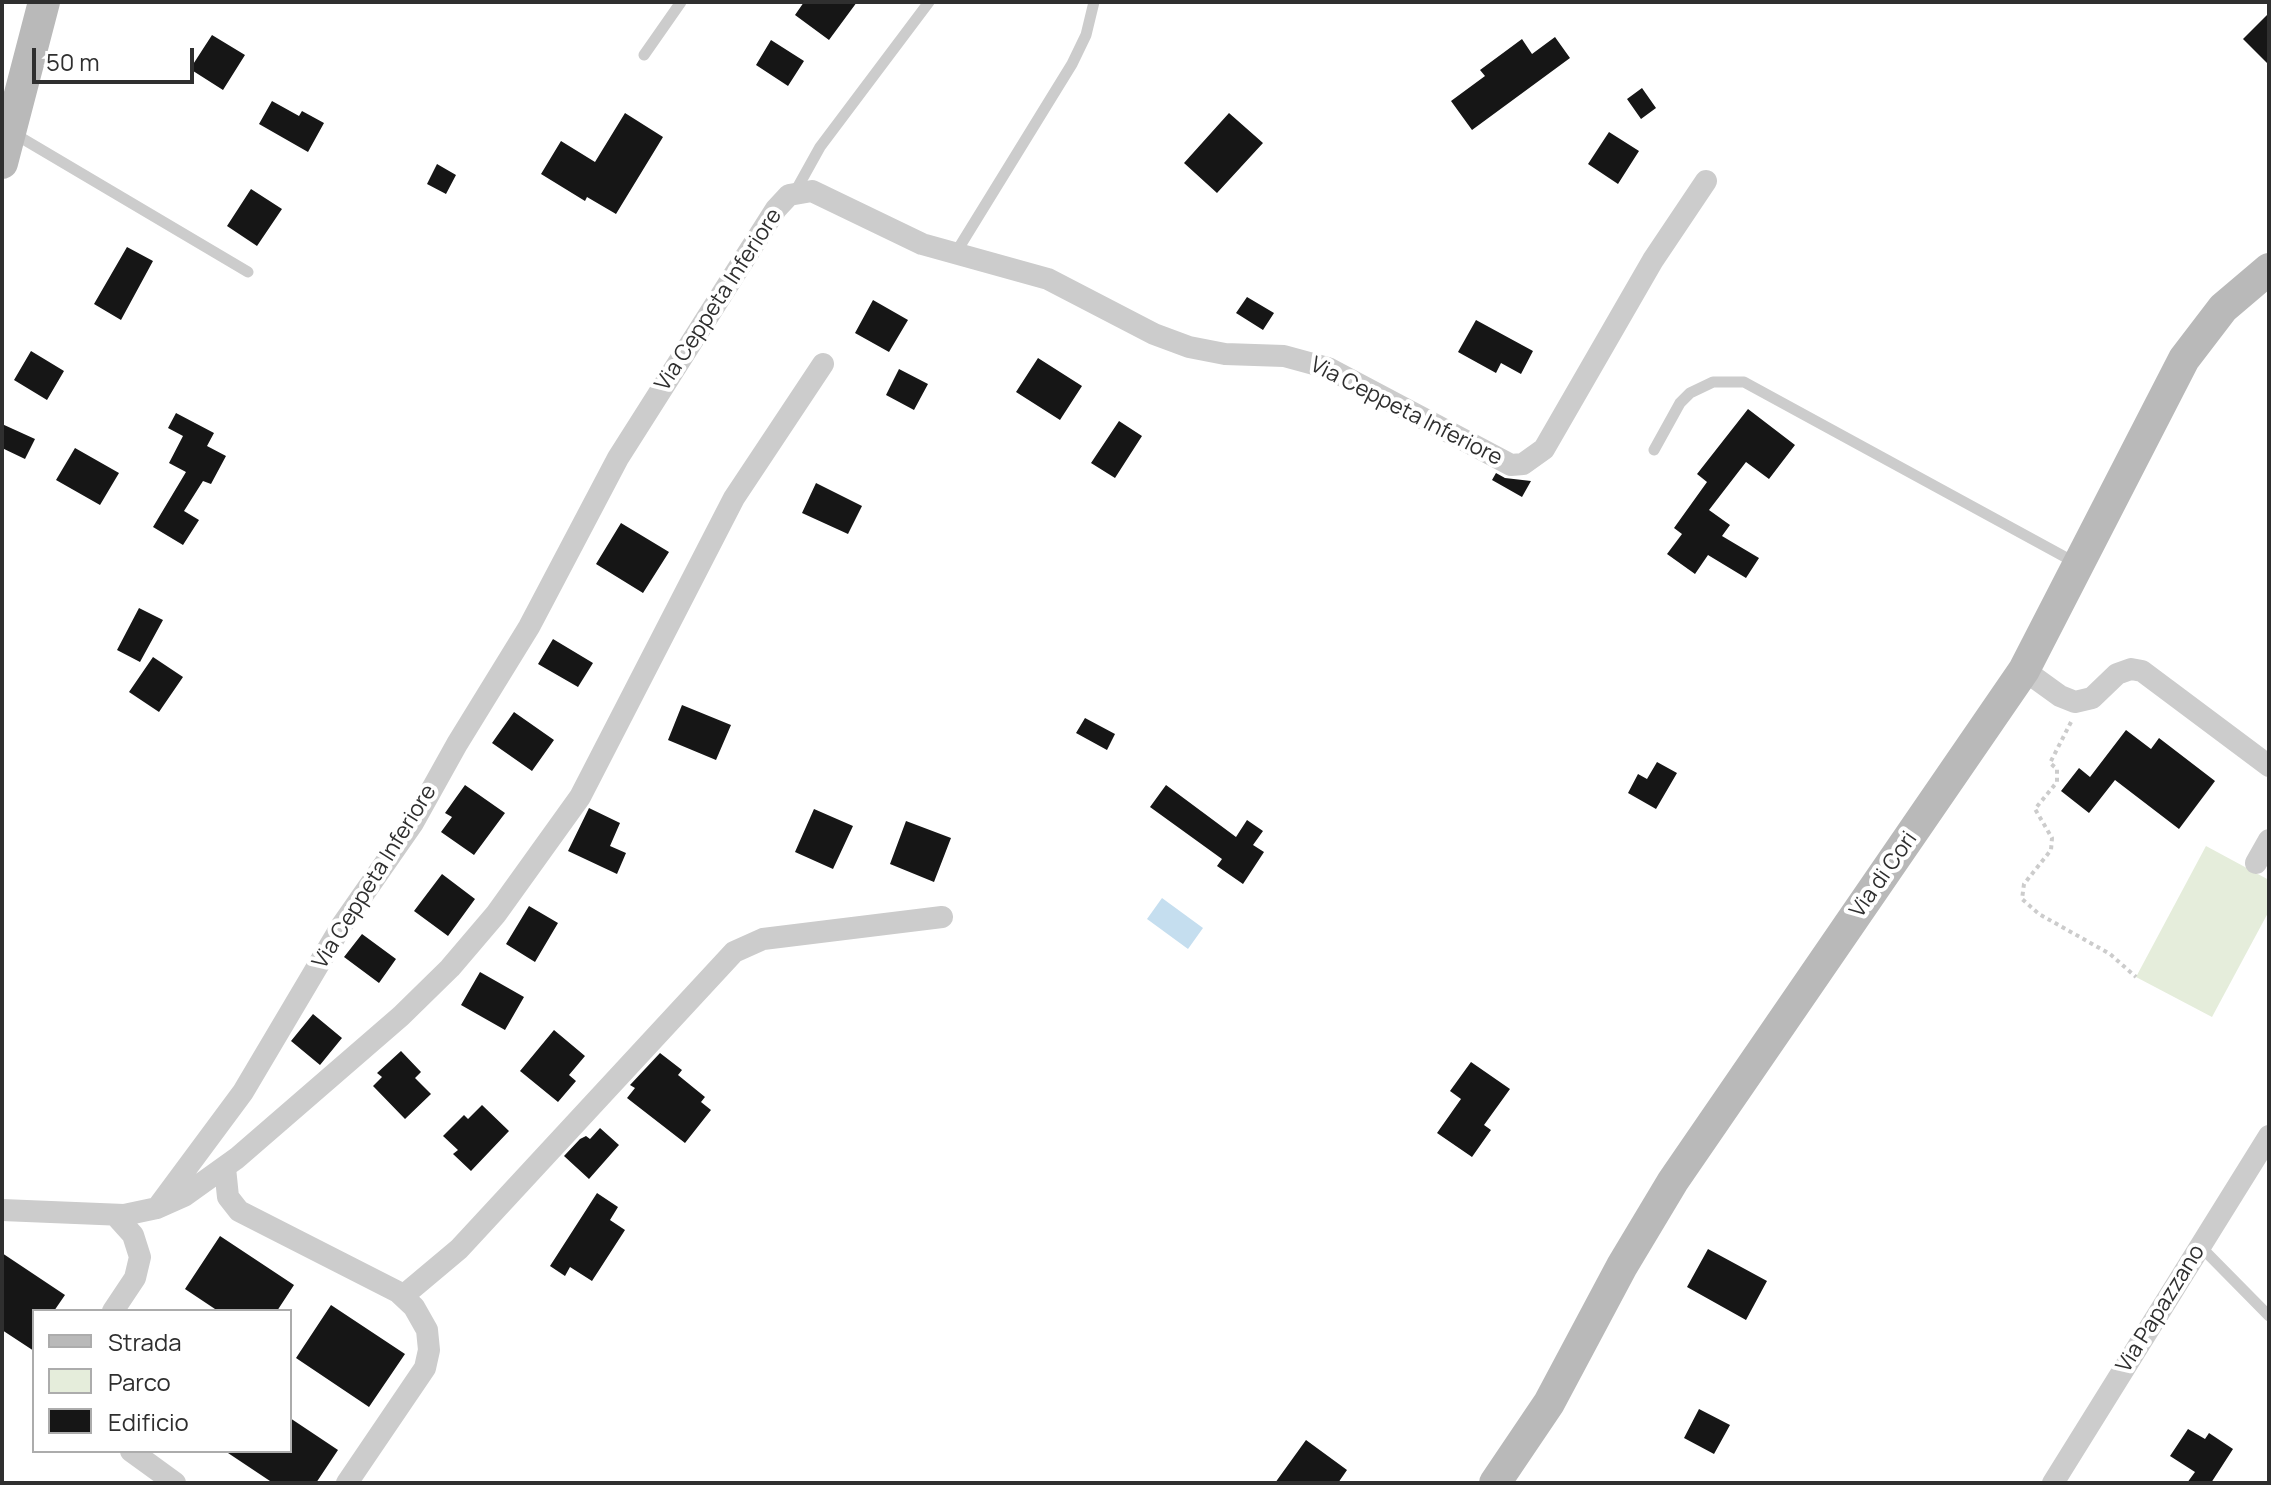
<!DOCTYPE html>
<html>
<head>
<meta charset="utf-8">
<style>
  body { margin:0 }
  #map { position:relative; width:2271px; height:1485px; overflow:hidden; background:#fff; font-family:Manrope,sans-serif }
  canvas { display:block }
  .frame { position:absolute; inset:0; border:4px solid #2f2f2f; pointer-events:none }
  .legend { position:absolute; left:32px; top:1309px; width:260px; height:144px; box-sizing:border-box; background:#fff; border:2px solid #acacac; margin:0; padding:10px 14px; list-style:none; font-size:24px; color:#2f2f2f }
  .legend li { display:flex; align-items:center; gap:16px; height:40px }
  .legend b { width:40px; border:2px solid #acacac }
  .scale { position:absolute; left:32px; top:48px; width:162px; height:36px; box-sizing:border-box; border:4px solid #2f2f2f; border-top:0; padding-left:10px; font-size:24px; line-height:28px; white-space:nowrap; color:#2f2f2f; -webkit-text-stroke:6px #fff; paint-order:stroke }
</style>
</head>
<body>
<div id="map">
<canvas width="2271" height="1485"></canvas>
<div class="frame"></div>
<ul class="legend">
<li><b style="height:10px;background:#b9b9b9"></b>Strada</li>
<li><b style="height:22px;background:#e5eddb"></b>Parco</li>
<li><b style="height:22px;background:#161616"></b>Edificio</li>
</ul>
<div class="scale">50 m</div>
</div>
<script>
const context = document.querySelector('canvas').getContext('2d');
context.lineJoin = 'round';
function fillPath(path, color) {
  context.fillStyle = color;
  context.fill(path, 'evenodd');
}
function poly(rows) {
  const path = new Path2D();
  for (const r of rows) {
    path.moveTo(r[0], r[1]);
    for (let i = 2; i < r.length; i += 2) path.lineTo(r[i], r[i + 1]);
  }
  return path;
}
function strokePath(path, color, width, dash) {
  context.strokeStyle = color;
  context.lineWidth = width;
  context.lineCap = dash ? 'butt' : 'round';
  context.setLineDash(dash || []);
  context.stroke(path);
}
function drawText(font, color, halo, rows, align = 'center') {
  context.font = font + ' Manrope,sans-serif';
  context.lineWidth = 8;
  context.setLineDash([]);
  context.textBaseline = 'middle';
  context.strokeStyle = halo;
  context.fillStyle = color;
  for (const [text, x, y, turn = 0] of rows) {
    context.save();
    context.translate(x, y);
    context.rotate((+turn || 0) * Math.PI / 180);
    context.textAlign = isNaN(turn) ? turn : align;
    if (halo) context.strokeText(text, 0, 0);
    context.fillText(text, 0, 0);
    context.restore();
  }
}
const green = poly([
  [2206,846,2269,880,2269,911,2212,1017,2136,977]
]);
const water = poly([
  [1162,898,1203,928,1188,949,1147,919]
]);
const building = poly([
  [804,2,857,2,829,40,795,15],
  [2269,13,2269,65,2243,39],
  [212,35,245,55,223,90,190,69],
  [1555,37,1570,58,1472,130,1451,101,1485,76,1480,70,1522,39,1532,54],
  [771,40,804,61,788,86,756,65],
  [1642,88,1656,108,1641,119,1627,99],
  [272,101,299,116,302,111,324,123,308,152,259,124],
  [625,113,663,137,616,214,587,197,585,201,541,174,561,141,595,162],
  [1229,113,1263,143,1217,193,1184,163],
  [1609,132,1639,151,1618,184,1588,164],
  [437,164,456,175,446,194,427,184],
  [251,189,282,209,257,246,227,226],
  [127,247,153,261,121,320,94,304],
  [1247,297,1274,313,1263,330,1236,313],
  [873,300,908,320,889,352,855,333],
  [1476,320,1533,351,1521,374,1501,363,1496,373,1458,352],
  [31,351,64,371,47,400,14,380],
  [1038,358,1082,386,1060,420,1016,392],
  [899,369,928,384,914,410,886,395],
  [1748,409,1795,445,1769,479,1746,462,1709,510,1730,525,1722,536,1759,558,1746,578,1708,555,1695,574,1667,554,1682,534,1674,528,1707,482,1697,474],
  [176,413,214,433,207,446,226,456,211,484,203,481,184,511,199,520,183,545,153,527,186,472,169,463,183,436,168,428],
  [1119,421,1142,436,1115,478,1091,463],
  [2,424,35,439,25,459,2,448],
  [75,448,119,473,100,505,56,480],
  [1496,473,1505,478,1531,481,1522,497,1492,480],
  [816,483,862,506,848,534,802,513],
  [621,523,669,552,643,593,596,564],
  [139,608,163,620,140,662,117,650],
  [553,639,593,663,578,687,538,664],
  [153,657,183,677,159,712,129,692],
  [682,705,731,725,716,760,668,740],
  [514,712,554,740,532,771,492,743],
  [1085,718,1115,734,1107,750,1076,733],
  [2126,730,2151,749,2159,738,2215,781,2179,829,2115,780,2089,813,2061,791,2079,768,2090,777],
  [1657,762,1677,773,1656,809,1628,793,1638,774,1647,779],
  [465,785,505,813,474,855,441,832,452,817,445,813],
  [1166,785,1236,837,1247,820,1263,831,1253,845,1264,852,1243,884,1217,866,1222,859,1150,807],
  [589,808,620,823,610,846,626,853,617,874,568,851],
  [814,809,853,826,833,869,795,852],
  [906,821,951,838,934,882,890,864],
  [442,874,475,899,448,936,414,911],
  [529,906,558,923,535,962,506,944],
  [362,934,396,959,379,983,344,957],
  [480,972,524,997,505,1030,461,1005],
  [313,1014,342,1038,320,1065,291,1041],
  [554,1030,585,1056,569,1075,576,1081,558,1102,520,1071],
  [401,1051,421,1072,415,1078,431,1094,405,1119,373,1086,382,1077,377,1073],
  [660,1053,682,1070,678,1075,705,1097,701,1102,711,1110,685,1143,627,1098,635,1088,630,1085],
  [1471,1062,1510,1089,1484,1125,1491,1130,1472,1157,1437,1133,1461,1099,1450,1091],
  [482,1105,509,1131,471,1171,453,1154,458,1150,443,1136,464,1115,468,1119],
  [600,1128,619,1145,589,1179,564,1156,580,1139,586,1136,590,1139],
  [597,1193,618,1207,610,1220,625,1230,592,1281,570,1267,565,1276,550,1266],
  [220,1236,294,1285,277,1311,218,1311,185,1289],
  [1708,1249,1767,1281,1746,1320,1687,1287],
  [2,1253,65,1295,54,1311,34,1311,34,1351,2,1330],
  [331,1305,405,1354,369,1407,296,1358],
  [1699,1409,1730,1425,1714,1454,1684,1438],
  [290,1418,338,1450,316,1483,273,1483,225,1451,290,1451],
  [2188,1429,2205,1439,2209,1433,2233,1449,2211,1483,2187,1483,2195,1472,2170,1456],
  [1306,1440,1347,1470,1338,1483,1275,1483]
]);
const path = poly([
  [2071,722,2050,763,2057,769,2057,782,2035,809,2052,838,2051,850,2024,884,2022,899,2039,914,2110,954,2136,977]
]);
const service = poly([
  [644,55,681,2],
  [13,133,248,272],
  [795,192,820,147,929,2],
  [955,254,1072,64,1086,35,1094,2],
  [1654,450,1680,403,1690,393,1713,382,1744,382,2076,563],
  [2200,1246,2269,1316]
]);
const minor = poly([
  [2024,670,2060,696,2075,702,2092,698,2117,674,2131,669,2142,671,2269,766],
  [2256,863,2269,840],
  [225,1168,228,1197,239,1211,398,1292,414,1307,427,1330,429,1350,425,1368,347,1483],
  [157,1208,243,1092,342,925,413,823,457,744,529,627,618,458,776,209,789,195,812,191,922,244,1048,279,1154,334,1189,347,1225,354,1284,356,1328,368,1511,465,1523,464,1544,449,1653,260,1706,181],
  [2,1210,124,1215,157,1208,184,1196,237,1158,401,1016,450,968,496,914,580,797,734,498,823,364],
  [403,1296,459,1249,734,952,763,939,942,917],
  [113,1311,135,1278,140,1257,133,1235,115,1215],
  [131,1451,175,1483],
  [2053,1483,2269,1136]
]);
const secondary = poly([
  [2,163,44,2],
  [1495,1483,1549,1403,1622,1266,1673,1181,2024,670,2184,359,2223,308,2269,269]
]);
const streetNames = [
  ["Via Ceppeta Inferiore",719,300,-57],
  ["Via Ceppeta Inferiore",1406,412,27],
  ["Via di Cori",1884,875,-55],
  ["Via Ceppeta Inferiore",375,877,-58],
  ["Via Papazzano",2161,1309,-58]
];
fillPath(green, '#e5eddb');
fillPath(water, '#c5deef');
fillPath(building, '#161616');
strokePath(path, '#ccc', 4, [4, 4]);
strokePath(service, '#ccc', 11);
strokePath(minor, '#ccc', 22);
strokePath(secondary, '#b9b9b9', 32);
drawText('22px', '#2f2f2f', '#fff', streetNames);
</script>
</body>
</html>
